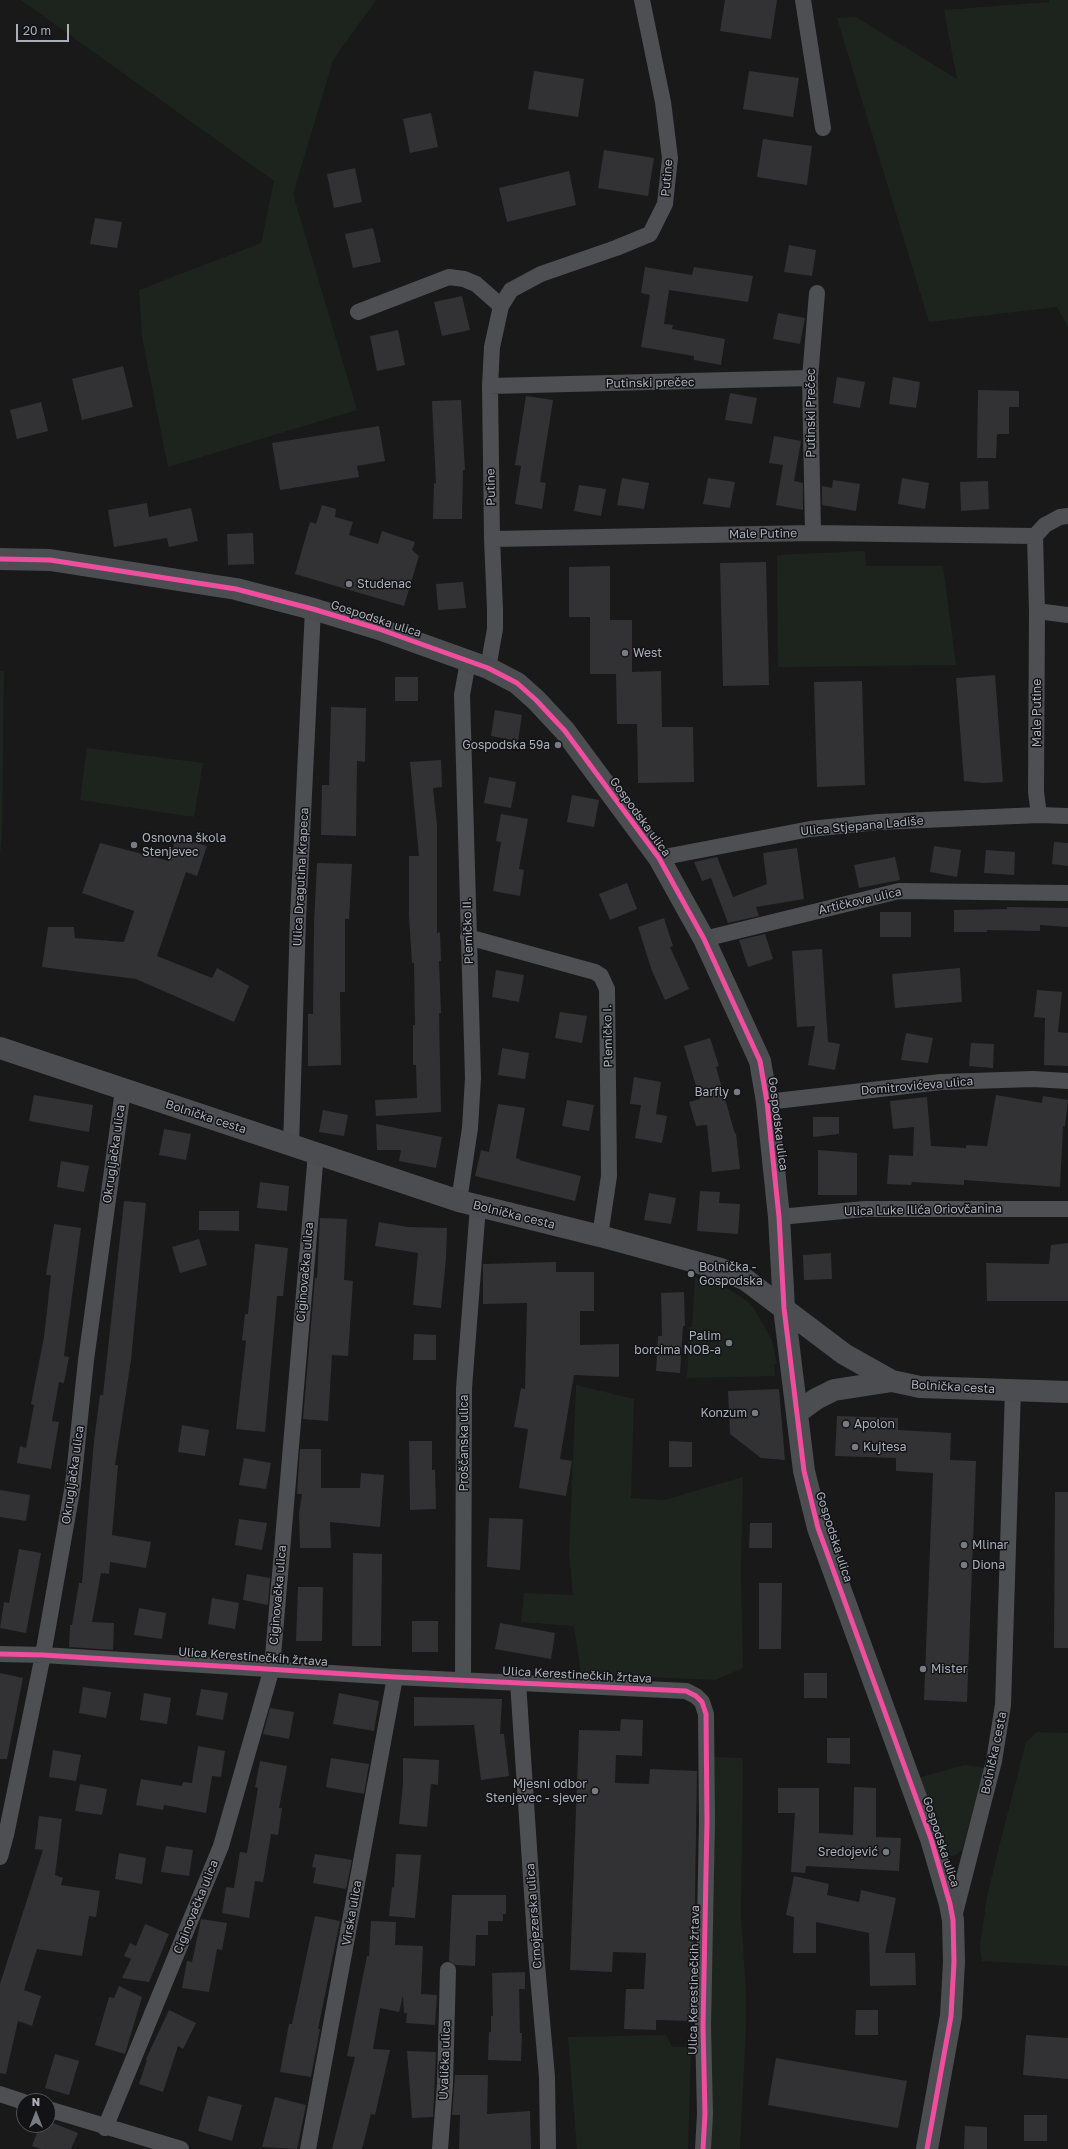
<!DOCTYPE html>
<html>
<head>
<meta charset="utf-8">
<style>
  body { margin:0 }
  #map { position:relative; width:1068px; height:2149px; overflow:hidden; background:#19191a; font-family:"Golos Text",sans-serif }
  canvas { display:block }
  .north { position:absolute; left:16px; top:2093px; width:40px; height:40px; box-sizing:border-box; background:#131316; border:1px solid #4f5258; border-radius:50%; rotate:0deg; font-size:11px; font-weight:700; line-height:16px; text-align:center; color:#aab0bb }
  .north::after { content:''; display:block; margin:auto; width:14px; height:18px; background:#777b83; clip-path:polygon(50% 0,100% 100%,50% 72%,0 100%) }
  .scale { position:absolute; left:16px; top:24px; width:53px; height:18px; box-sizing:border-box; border:2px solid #aab0bb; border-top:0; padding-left:5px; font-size:12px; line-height:14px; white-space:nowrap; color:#aab0bb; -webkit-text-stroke:3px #131316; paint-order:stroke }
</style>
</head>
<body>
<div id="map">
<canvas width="1068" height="2149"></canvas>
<div class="north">N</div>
<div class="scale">20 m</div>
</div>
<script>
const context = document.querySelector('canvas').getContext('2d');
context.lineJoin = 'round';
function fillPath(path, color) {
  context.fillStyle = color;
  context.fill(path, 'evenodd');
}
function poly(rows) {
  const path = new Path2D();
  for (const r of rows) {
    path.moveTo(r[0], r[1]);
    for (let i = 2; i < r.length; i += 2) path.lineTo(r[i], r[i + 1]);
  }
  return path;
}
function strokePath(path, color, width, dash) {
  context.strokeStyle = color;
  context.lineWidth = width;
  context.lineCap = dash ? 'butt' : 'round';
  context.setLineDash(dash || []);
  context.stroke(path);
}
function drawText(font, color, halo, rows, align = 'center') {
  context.font = font + ' "Golos Text",sans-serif';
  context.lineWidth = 3;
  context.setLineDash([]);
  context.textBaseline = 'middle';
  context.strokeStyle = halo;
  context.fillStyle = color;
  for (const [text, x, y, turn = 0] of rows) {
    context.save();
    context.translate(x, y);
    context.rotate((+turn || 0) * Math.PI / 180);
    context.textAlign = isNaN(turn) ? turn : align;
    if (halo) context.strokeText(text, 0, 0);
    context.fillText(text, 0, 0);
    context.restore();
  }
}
const green = poly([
  [21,0,376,0,333,60,293,194,357,410,168,467,142,337,139,290,261,243,274,181],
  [1049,0,1068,0,1068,327,1057,307,929,322,837,18,856,17,957,79,944,10,1049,2],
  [865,551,866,566,943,566,956,665,778,667,777,555],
  [0,671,4,671,2,836,0,854],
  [87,748,203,763,194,817,80,800],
  [695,1277,730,1290,746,1300,753,1307,772,1340,777,1364,774,1364,775,1376,687,1378,689,1327,692,1327],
  [576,1385,634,1399,631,1498,664,1500,743,1477,741,1572,743,1668,715,1680,581,1674,574,1626,521,1622,524,1593,573,1595,569,1553],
  [1037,1732,1068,1733,1068,1966,982,1961,980,1947,987,1897,997,1855,1026,1742],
  [712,1757,743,1758,741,1915,746,1992,746,2027,740,2149,710,2149,708,2035],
  [965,1765,984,1768,962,1850,956,1855,951,1856,945,1852,917,1778],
  [666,2035,672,2047,691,2047,688,2149,577,2149,568,2037]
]);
const building = poly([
  [725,0,777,0,771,39,720,31],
  [534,71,584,79,578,117,528,109],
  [749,71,799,78,793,117,743,109],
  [431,113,438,147,410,153,403,119],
  [763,139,812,146,807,185,757,177],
  [604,150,654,158,648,196,598,188],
  [355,168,362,202,334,208,327,174],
  [569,171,576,205,507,222,499,188],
  [95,218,122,222,117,248,90,244],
  [373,228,381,262,353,268,345,234],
  [789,245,816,250,812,276,784,272],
  [645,267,692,275,694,267,753,276,748,302,669,290,664,324,673,325,672,329,725,339,721,365,694,360,694,356,641,347,650,295,641,293],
  [462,296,470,330,442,336,434,302],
  [778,313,805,318,800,344,773,339],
  [398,330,405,365,377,371,370,336],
  [123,366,133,407,82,420,72,379],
  [837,377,865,382,860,408,833,403],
  [893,377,920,382,916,408,889,404],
  [978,390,1019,391,1019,407,1009,407,1009,434,997,434,996,458,977,458],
  [730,393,757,398,752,424,725,420],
  [526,396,553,400,540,482,546,483,542,509,515,504,521,466,515,465],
  [461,400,465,470,463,470,462,519,433,519,434,483,436,484,432,401],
  [41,402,48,431,17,439,10,410],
  [379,426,385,461,357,466,359,477,280,490,272,443],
  [774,436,801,441,794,481,803,483,803,510,776,505,783,465,769,463],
  [622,478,649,483,644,509,617,505],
  [708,478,735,482,730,508,703,504],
  [902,478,929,483,925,509,898,504],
  [833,480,860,484,856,511,822,505,822,486,832,488],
  [988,481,989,509,961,511,960,482],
  [579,485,606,489,601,516,574,511],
  [147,503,149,517,191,508,198,541,169,547,167,538,114,547,108,510],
  [322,505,336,509,335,517,353,522,349,535,378,544,382,531,415,542,412,550,419,556,404,606,295,574,310,522,316,524],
  [253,533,254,564,228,565,227,534],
  [766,562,769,685,723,686,720,563],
  [610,566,610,620,632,620,632,672,661,671,662,727,693,727,694,782,638,783,637,724,617,724,616,674,590,674,590,617,569,617,569,567],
  [463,582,466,608,438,610,436,584],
  [995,675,1003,782,983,783,964,781,956,678],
  [395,677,418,677,418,701,395,701],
  [862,681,865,785,817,787,814,682],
  [331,707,366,708,365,762,357,761,356,836,321,835,322,785,329,785],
  [495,710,522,715,518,741,491,736],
  [441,760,442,787,433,788,437,825,437,933,440,932,441,961,439,961,441,1013,439,1013,441,1112,376,1116,375,1100,417,1098,416,1065,413,1065,413,1025,415,1025,414,963,412,963,409,916,409,856,419,856,410,762],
  [489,777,516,782,511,808,484,803],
  [572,795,599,800,594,827,567,822],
  [501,814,528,819,519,869,524,870,520,896,493,891,501,842,496,841],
  [176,837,207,846,197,876,186,872,157,956,212,978,217,968,249,986,234,1022,136,979,42,967,48,927,74,927,75,938,124,942,134,911,82,893,100,843,169,861],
  [1054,842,1068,843,1068,866,1052,864],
  [934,846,961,850,957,877,930,872],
  [797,848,804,899,756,907,759,916,728,923,711,878,702,881,694,862,717,857,733,897,767,884,763,853],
  [986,850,1015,852,1014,875,984,873],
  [895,857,900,880,859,888,854,865],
  [317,863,352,864,349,919,345,919,345,992,340,992,341,1065,308,1066,308,1014,313,1014,314,924],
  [627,883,637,909,610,920,599,894],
  [1007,907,1068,908,1068,927,1040,925,1040,931,987,930,987,932,954,932,954,910,1007,909],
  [880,912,911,912,911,937,880,937],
  [664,918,673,946,670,947,689,989,665,1000,652,971,638,927],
  [765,934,773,959,748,967,739,940],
  [822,949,828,1042,840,1044,835,1070,808,1065,815,1026,797,1027,792,951],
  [960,968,962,1002,895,1008,892,974],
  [496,970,524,975,519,1002,492,997],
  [1037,990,1062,992,1058,1032,1068,1033,1068,1066,1044,1065,1045,1018,1034,1017],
  [560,1012,587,1016,582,1043,555,1038],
  [906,1033,933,1038,928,1063,901,1060],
  [710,1038,719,1066,716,1067,735,1134,736,1133,740,1169,712,1172,707,1125,696,1126,689,1102,700,1099,684,1046],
  [971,1043,994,1044,993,1068,969,1066],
  [502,1048,529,1053,525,1079,498,1075],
  [634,1077,661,1082,656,1114,667,1116,662,1143,635,1138,641,1105,630,1104],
  [34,1095,93,1105,89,1132,29,1121],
  [996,1095,1042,1103,1043,1096,1068,1100,1065,1126,1063,1126,1060,1187,964,1180,964,1185,912,1182,911,1185,887,1184,889,1155,913,1156,914,1127,893,1129,890,1101,927,1097,931,1146,966,1148,966,1145,987,1146],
  [567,1100,594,1105,589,1131,562,1126],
  [498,1104,525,1108,516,1158,520,1159,519,1160,581,1176,575,1201,475,1176,481,1150,489,1152],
  [323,1110,348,1115,344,1136,319,1132],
  [813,1117,839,1117,839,1134,813,1137],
  [376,1124,442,1137,436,1168,399,1161,401,1150,377,1150],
  [164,1129,191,1134,186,1160,159,1155],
  [818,1150,857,1153,857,1195,818,1195],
  [61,1161,89,1166,84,1192,57,1187],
  [260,1182,289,1186,287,1211,257,1208],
  [700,1191,720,1192,719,1203,740,1204,738,1234,697,1231],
  [649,1193,676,1198,671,1224,644,1220],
  [124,1201,146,1203,131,1360,115,1465,118,1465,112,1535,151,1542,146,1568,110,1562,109,1574,101,1573,92,1622,114,1623,113,1650,69,1647,70,1625,72,1625,79,1583,82,1583,94,1441,100,1395,103,1395],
  [199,1211,239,1211,239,1231,199,1230],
  [320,1218,347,1219,344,1280,353,1281,348,1356,332,1355,328,1421,303,1419,315,1278,317,1278],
  [379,1222,407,1227,447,1228,446,1259,441,1308,413,1305,418,1253,375,1246],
  [54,1224,81,1228,64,1356,69,1357,64,1383,59,1382,52,1421,59,1422,51,1469,17,1463,20,1446,26,1448,34,1405,31,1404,44,1337,51,1275,46,1275],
  [199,1239,207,1265,180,1273,172,1247],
  [1068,1243,1068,1301,987,1301,986,1263,1049,1264,1051,1245],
  [255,1244,288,1248,283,1296,277,1296,265,1432,236,1429,246,1341,242,1340,245,1314,248,1314],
  [831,1253,832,1279,804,1280,803,1255],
  [556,1262,556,1272,594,1272,594,1311,580,1311,580,1345,619,1344,619,1377,574,1375,560,1459,572,1461,566,1496,519,1488,528,1429,514,1427,521,1388,525,1389,527,1303,483,1304,483,1264],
  [684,1292,685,1326,683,1326,680,1373,656,1371,658,1336,662,1336,661,1293],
  [414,1334,436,1335,436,1360,413,1360],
  [779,1389,785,1460,761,1458,730,1434,728,1391],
  [837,1416,898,1418,898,1430,951,1433,950,1460,976,1461,967,1702,924,1700,933,1473,896,1471,896,1458,835,1456],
  [182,1425,209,1430,205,1456,178,1452],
  [409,1441,432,1441,432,1470,435,1470,436,1509,410,1510],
  [669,1441,692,1442,692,1467,669,1467],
  [300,1449,321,1449,321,1488,360,1488,361,1473,384,1475,380,1527,330,1522,331,1548,300,1548,299,1514,302,1494,297,1494],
  [244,1458,271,1463,266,1489,239,1485],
  [0,1490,30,1495,26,1521,0,1517],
  [1055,1492,1068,1492,1068,1648,1054,1648],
  [489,1518,523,1519,520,1570,487,1567],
  [239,1519,267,1523,262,1550,235,1545],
  [750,1523,772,1523,772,1548,749,1548],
  [19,1549,41,1553,26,1633,0,1628,4,1602,9,1603],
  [353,1553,382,1554,381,1646,352,1646],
  [247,1574,270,1578,268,1605,243,1600],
  [759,1583,782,1583,781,1649,759,1649],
  [298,1587,323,1587,322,1641,296,1641],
  [212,1598,239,1603,235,1629,208,1624],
  [139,1608,166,1613,162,1639,134,1635],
  [412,1621,438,1621,438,1652,412,1652],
  [500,1623,555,1633,551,1659,495,1649],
  [0,1673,23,1678,7,1759,0,1759],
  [804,1673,827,1673,827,1698,804,1698],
  [83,1687,111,1692,106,1718,79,1713],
  [201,1689,228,1693,223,1720,196,1715],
  [144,1693,171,1698,167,1724,140,1720],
  [339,1693,379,1701,374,1731,333,1724],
  [414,1697,502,1699,500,1734,504,1734,509,1776,481,1780,474,1725,414,1726],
  [270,1708,294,1712,289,1739,263,1734],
  [621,1719,643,1720,642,1756,616,1755,615,1783,649,1784,650,1769,697,1771,693,2021,656,2020,656,2030,624,2029,626,1989,644,1989,646,1953,613,1952,612,1972,570,1970,579,1730,620,1731],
  [827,1738,850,1738,850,1764,827,1763],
  [198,1746,225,1751,221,1777,212,1776,206,1813,164,1805,163,1810,136,1805,141,1779,182,1786,183,1782,192,1783],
  [53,1750,81,1755,76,1781,49,1777],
  [331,1758,369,1764,364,1794,326,1787],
  [403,1758,439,1760,438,1785,431,1784,427,1827,399,1824,403,1784],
  [260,1761,287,1766,279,1808,282,1808,278,1835,271,1834,263,1882,255,1881,249,1918,222,1913,226,1887,234,1888,240,1852,247,1853,258,1788,255,1787],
  [80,1784,107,1789,102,1815,75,1811],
  [854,1787,876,1788,876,1837,901,1838,899,1871,806,1866,805,1873,791,1872,795,1813,778,1813,778,1788,819,1788,819,1833,853,1835],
  [39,1816,62,1819,55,1875,63,1878,61,1885,100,1891,96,1917,89,1916,82,1956,37,1949,24,1990,41,1996,32,2026,18,2021,6,2074,0,2073,0,1984,43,1850,35,1849],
  [166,1846,193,1850,189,1876,161,1872],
  [119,1853,146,1858,142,1884,115,1879],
  [315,1854,352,1860,346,1889,313,1883,316,1868,312,1867],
  [396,1854,421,1855,415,1918,389,1916,392,1887,394,1888],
  [794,1876,829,1884,827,1895,859,1902,861,1890,896,1898,885,1953,915,1953,916,1985,870,1986,869,1933,816,1922,816,1953,793,1953,794,1917,786,1915],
  [452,1895,506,1895,506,1914,503,1914,503,1921,488,1921,488,1935,476,1935,475,1966,456,1965,449,1961],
  [315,1916,340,1921,318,2029,320,2029,311,2077,280,2072,289,2024,292,2024],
  [201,1919,227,1923,222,1950,217,1949,209,1992,182,1988,187,1961,192,1962],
  [371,1921,396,1922,395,1945,423,1946,421,1994,437,1995,435,2025,406,2023,407,2013,404,2013,403,1996,399,2012,380,2008,373,2049,390,2050,375,2115,371,2114,362,2149,332,2149,355,2057,347,2056,367,1956,369,1956],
  [145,1924,169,1934,149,1982,122,1978,131,1959,124,1956,130,1943,136,1946],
  [525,1972,525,1989,519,1989,520,2033,522,2033,521,2061,488,2060,489,2032,491,2032,491,2016,493,2016,492,1973],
  [119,1986,142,1997,125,2054,95,2045,109,1997,114,1998],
  [169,2010,196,2023,183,2049,178,2046,163,2092,139,2084,147,2060,146,2059],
  [856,2010,878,2010,878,2035,855,2035],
  [1026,2035,1068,2038,1068,2079,1023,2075],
  [407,2051,436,2052,433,2117,412,2118],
  [55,2054,79,2061,69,2095,45,2088],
  [776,2058,907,2081,898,2128,768,2105],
  [455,2075,488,2075,487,2114,530,2111,531,2149,459,2149,460,2115,452,2115],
  [208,2096,242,2105,232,2141,198,2131],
  [275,2097,306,2105,297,2149,262,2147],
  [1024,2115,1047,2115,1047,2141,1024,2141],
  [48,2121,78,2133,71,2149,41,2149,32,2146,40,2125,48,2125],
  [965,2126,987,2127,987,2149,964,2149]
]);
const street = poly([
  [803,0,823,128],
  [358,312,449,277,464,279,476,284,501,306],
  [490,386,810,378],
  [813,533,810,378,817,293],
  [1035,536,1045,525,1060,517,1068,516],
  [492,539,813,533,1035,536,1037,611,1036,792,1039,815],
  [1037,611,1068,615],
  [488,668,495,629,495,609,492,539,490,386,492,347,501,306,511,290,541,274,616,248,650,234,665,204,670,158,663,102,642,0],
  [659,858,810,829,878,822,1039,815,1068,816],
  [468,937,595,972,601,976,607,989,609,1176,600,1236],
  [704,939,899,891,1068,893],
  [767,1102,941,1082,1033,1079,1068,1081],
  [291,1146,298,918,313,609],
  [459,1201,470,1128,473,1078,462,695,468,661],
  [779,1217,865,1209,1068,1209],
  [0,1654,43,1655,395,1677,686,1691,696,1696,702,1702,706,1714,707,1821,703,2026,705,2114,703,2149],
  [463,1680,464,1388,478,1206],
  [518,1682,536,1953,547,2077,548,2149],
  [0,1857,6,1835,43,1655,73,1485,86,1360,123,1090],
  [954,1917,994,1761,1003,1705,1013,1389],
  [0,2094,24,2102],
  [48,2109,181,2149],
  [105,2128,221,1846,272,1668,316,1153],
  [308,2149,395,1677],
  [440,2149,445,2084,448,1970]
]);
const secondary = poly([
  [0,559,50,560,236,589,313,609,379,629,488,668,517,683,536,700,565,731,659,858,704,939,760,1061,767,1102,779,1217,784,1308,804,1471,818,1528,931,1839,950,1904,953,1920,954,1962,951,2016,927,2149],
  [0,1048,459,1201,600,1236,721,1269,746,1280,844,1354,892,1381,920,1387,1068,1392],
  [798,1412,816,1399,834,1390,892,1381]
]);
const cycleway = poly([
  [0,559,50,560,236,589,313,609,379,629,488,668,517,683,536,700,565,731,659,858,704,939,760,1061,767,1102,779,1217,784,1308,804,1471,818,1528,931,1839,950,1904,953,1920,954,1962,951,2016,927,2149],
  [0,1654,43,1655,395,1677,686,1691,696,1696,702,1702,706,1714,707,1821,703,2026,705,2114,703,2149]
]);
const markers = [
  [349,584,4,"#777b83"],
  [625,653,4,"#777b83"],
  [558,745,4,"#777b83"],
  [134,845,4,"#777b83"],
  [737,1092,4,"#777b83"],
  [691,1274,4,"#777b83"],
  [729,1343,4,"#777b83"],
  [755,1413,4,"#777b83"],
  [846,1424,4,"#777b83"],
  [855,1447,4,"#777b83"],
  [964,1545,4,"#777b83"],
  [964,1565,4,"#777b83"],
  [923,1669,4,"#777b83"],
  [595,1791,4,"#777b83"],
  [886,1852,4,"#777b83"]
];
const streetNames = [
  ["Putine",667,178,-85],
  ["Putinski prečec",650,383,-1],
  ["Putinski Prečec",811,413,-90],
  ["Putine",491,487,-91],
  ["Male Putine",763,534,-1],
  ["Gospodska ulica",376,619,18],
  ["Male Putine",1037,713,-90],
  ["Gospodska ulica",640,817,54],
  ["Ulica Stjepana Ladiše",862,826,-5],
  ["Ulica Dragutina Krapeca",301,877,-87],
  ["Artičkova ulica",860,901,-13],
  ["Plemičko II.",468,931,-92],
  ["Plemičko I.",608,1036,-91],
  ["Domitrovićeva ulica",917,1086,-5],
  ["Bolnička cesta",206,1117,18],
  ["Gospodska ulica",778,1124,83],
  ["Okrugljačka ulica",114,1154,-82],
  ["Ulica Luke Ilića Oriovčanina",923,1210,-1],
  ["Bolnička cesta",514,1215,14],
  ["Ciginovačka ulica",305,1272,-85],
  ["Bolnička cesta",953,1387,3],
  ["Proščanska ulica",464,1443,-90],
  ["Okrugljačka ulica",73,1475,-82],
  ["Gospodska ulica",834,1537,72],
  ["Ciginovačka ulica",278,1595,-85],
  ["Ulica Kerestinečkih žrtava",253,1657,4],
  ["Ulica Kerestinečkih žrtava",577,1675,3],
  ["Bolnička cesta",994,1753,-78],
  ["Gospodska ulica",941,1842,72],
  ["Ciginovačka ulica",196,1907,-68],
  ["Virska ulica",352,1913,-80],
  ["Crnojezerska ulica",534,1916,-94],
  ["Ulica Kerestinečkih žrtava",694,1980,-89],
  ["Uvalička ulica",445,2060,-88]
];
const poiNames = [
  ["Studenac",357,584],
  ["West",633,653],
  ["Gospodska 59a",550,745,"right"],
  ["Osnovna škola",142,838],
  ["Stenjevec",142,852],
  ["Barfly",729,1092,"right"],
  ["Bolnička -",699,1267],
  ["Gospodska",699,1281],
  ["Palim",721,1336,"right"],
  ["borcima NOB-a",721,1350,"right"],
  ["Konzum",747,1413,"right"],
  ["Apolon",854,1424],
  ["Kujtesa",863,1447],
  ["Mlinar",972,1545],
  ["Diona",972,1565],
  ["Mister",931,1669],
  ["Mjesni odbor",587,1784,"right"],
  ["Stenjevec - sjever",587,1798,"right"],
  ["Sredojević",878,1852,"right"]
];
fillPath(green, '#1d241e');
fillPath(building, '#323234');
strokePath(street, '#4d4f53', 16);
strokePath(secondary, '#4c4d51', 22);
strokePath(cycleway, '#ef4d9e', 5);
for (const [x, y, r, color] of markers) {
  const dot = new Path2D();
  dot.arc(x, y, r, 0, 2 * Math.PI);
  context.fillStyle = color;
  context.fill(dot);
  strokePath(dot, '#131316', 1.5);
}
drawText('12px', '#aab0bb', '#131316', streetNames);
drawText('12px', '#aab0bb', '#131316', poiNames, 'left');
</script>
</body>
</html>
